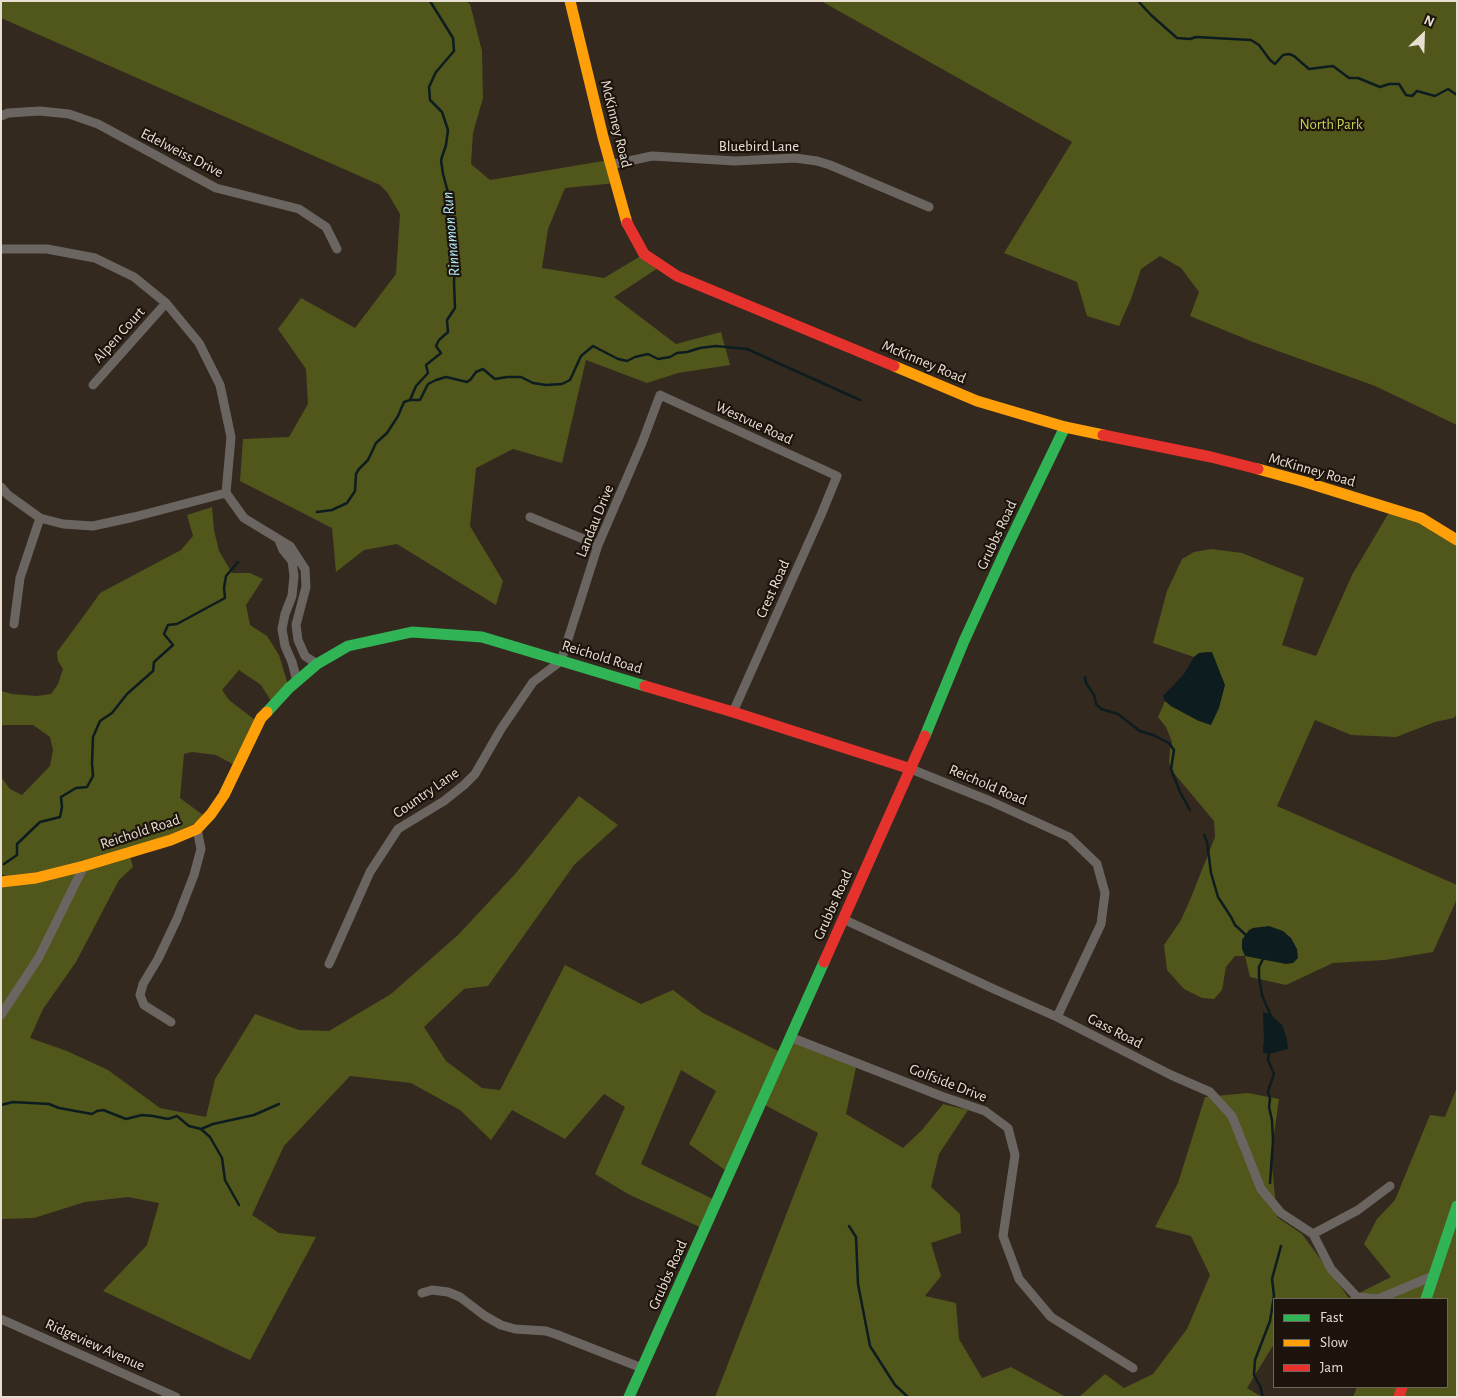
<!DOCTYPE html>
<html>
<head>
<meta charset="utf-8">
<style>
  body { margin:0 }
  #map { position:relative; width:1458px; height:1398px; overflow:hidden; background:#33291e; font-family:"Alegreya Sans",sans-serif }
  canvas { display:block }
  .frame { position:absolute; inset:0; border:2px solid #e9ded2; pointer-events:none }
  .legend { position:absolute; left:1273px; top:1298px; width:175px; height:90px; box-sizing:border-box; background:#1c140c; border:1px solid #6e655b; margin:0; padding:6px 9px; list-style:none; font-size:15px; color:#e9ded2 }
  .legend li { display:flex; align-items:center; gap:10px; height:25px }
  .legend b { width:25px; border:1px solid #6e655b }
  .north { position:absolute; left:1398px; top:10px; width:50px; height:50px; -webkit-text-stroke:4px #1c140c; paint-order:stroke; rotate:24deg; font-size:14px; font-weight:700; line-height:20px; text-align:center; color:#e9ded2 }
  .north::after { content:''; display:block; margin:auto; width:18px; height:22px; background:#e9ded2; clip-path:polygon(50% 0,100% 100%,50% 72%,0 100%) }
</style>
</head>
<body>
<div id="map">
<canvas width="1458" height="1398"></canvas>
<div class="frame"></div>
<ul class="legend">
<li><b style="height:6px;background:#30b455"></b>Fast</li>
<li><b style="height:6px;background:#ff9f0a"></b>Slow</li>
<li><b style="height:6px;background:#e5322d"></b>Jam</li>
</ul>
<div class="north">N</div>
</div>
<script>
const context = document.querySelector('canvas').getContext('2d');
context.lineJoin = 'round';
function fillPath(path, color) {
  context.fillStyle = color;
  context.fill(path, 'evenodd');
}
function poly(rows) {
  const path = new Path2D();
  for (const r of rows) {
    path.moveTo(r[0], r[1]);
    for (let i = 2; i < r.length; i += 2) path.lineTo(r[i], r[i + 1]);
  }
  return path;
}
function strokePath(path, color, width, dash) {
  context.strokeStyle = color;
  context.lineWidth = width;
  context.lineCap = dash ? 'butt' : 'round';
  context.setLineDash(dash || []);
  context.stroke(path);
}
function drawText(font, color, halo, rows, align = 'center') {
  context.font = font + ' "Alegreya Sans",sans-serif';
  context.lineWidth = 4.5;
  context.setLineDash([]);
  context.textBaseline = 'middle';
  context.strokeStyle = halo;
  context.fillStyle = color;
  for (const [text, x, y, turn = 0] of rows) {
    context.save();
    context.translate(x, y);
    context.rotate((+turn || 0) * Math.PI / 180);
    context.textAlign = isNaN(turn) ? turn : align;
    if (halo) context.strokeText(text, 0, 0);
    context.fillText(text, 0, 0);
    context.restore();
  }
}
const green = poly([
  [1,1,465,1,470,4,482,51,483,98,473,133,471,164,490,180,609,160,616,183,565,188,548,229,542,268,604,278,644,254,661,266,614,297,676,344,721,332,730,365,678,373,647,383,586,360,562,463,513,449,476,468,470,526,503,581,496,605,397,544,364,550,336,572,332,528,240,481,243,439,289,437,308,404,306,369,278,329,301,298,355,328,396,274,400,214,387,192,380,185,1,18],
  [821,1,1457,1,1457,425,1375,386,1253,342,1190,316,1199,292,1181,268,1160,256,1141,269,1131,299,1119,326,1087,316,1077,282,1004,253,1072,142],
  [212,507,214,530,219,551,232,573,250,573,263,579,246,605,250,625,267,636,279,655,289,688,273,704,261,685,239,670,222,690,229,700,259,723,238,767,216,755,192,752,184,754,180,798,207,818,129,853,133,867,119,880,76,962,43,1009,30,1038,67,1051,108,1070,160,1108,206,1117,215,1079,255,1014,299,1030,329,1031,391,994,458,935,516,873,579,796,618,825,574,865,488,986,464,989,424,1027,446,1061,482,1088,500,1090,565,965,641,1004,673,990,703,1013,782,1053,790,1037,857,1063,846,1114,903,1148,922,1130,943,1104,968,1110,939,1154,931,1187,960,1214,961,1233,931,1243,941,1276,925,1296,956,1303,959,1339,982,1378,1011,1367,1066,1397,715,1397,818,1133,761,1103,729,1173,689,1144,716,1091,681,1070,641,1164,717,1201,704,1229,628,1194,595,1174,625,1107,604,1094,565,1139,512,1110,491,1140,460,1110,411,1083,350,1076,284,1146,252,1215,279,1233,316,1237,250,1360,103,1291,147,1245,159,1203,128,1197,85,1202,34,1218,1,1219,1,882,6,876,1,874,1,777,10,789,22,795,50,766,53,750,50,737,33,725,1,725,1,691,12,694,37,696,51,694,58,684,63,669,58,661,57,652,91,606,100,593,181,550,193,536,187,515],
  [1391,509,1457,540,1457,714,1454,718,1435,722,1396,737,1351,735,1315,720,1277,806,1457,885,1457,899,1433,952,1385,960,1333,963,1286,985,1250,977,1245,956,1235,956,1226,967,1222,990,1214,999,1202,998,1184,989,1167,970,1164,945,1181,920,1190,900,1215,837,1214,821,1172,771,1169,762,1170,750,1172,742,1166,727,1158,717,1165,701,1171,706,1199,721,1224,685,1211,652,1199,653,1194,657,1153,643,1167,591,1182,559,1194,552,1211,549,1242,553,1304,578,1282,645,1316,656,1352,575],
  [1457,1087,1457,1397,1353,1397,1357,1387,1447,1387,1447,1299,1274,1299,1274,1344,1247,1388,1262,1397,1079,1397,1105,1374,1124,1388,1153,1374,1187,1329,1210,1275,1191,1236,1155,1227,1178,1183,1205,1097,1248,1093,1279,1099,1271,1156,1277,1217,1302,1234,1349,1298,1391,1277,1364,1244,1377,1219,1395,1200,1430,1115,1445,1117]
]);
const water = poly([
  [1212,652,1225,685,1219,708,1211,725,1199,721,1171,706,1165,701,1163,696,1184,674,1194,657,1199,653],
  [1269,926,1283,931,1291,938,1297,949,1298,958,1293,963,1286,964,1245,956,1242,949,1242,940,1249,930,1253,928],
  [1263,1012,1270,1014,1282,1025,1287,1039,1288,1049,1269,1054,1263,1053,1263,1048,1264,1038]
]);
const stream = poly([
  [1138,1,1151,15,1177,38,1190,39,1196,37,1251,40,1259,45,1270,60,1275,64,1283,55,1289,54,1294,56,1309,69,1333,66,1349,78,1358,78,1380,87,1389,84,1399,84,1406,95,1412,96,1417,91,1435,96,1448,89,1457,95],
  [410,400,420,400,428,384,436,380,446,377,467,382,471,379,476,372,483,369,495,379,507,377,521,377,533,383,546,385,562,384,570,380,581,356,593,346,618,359,627,361,635,357,648,354,658,359,670,357,677,353,687,352,700,348,716,346,747,349,860,400],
  [317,512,332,510,347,503,355,491,356,474,359,469,368,460,376,443,387,433,398,416,404,402,410,400,416,386,428,373,426,365,441,353,436,346,439,340,448,332,447,320,455,308,454,282,456,255,451,239,452,226,446,212,450,200,443,174,441,160,446,145,448,130,442,112,430,100,429,87,436,72,454,51,453,38,430,1],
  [1085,677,1086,683,1094,695,1096,704,1101,709,1118,714,1140,731,1153,735,1169,743,1174,750,1171,769,1180,792,1190,810],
  [1204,835,1207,842,1211,873,1218,897,1231,917,1235,925,1247,936],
  [4,864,17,855,17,844,40,822,60,817,62,807,61,797,76,788,87,787,93,776,92,764,93,737,100,721,112,713,127,694,153,671,154,662,173,645,164,634,168,625,177,624,225,598,224,588,226,576,238,562],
  [1261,957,1263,959,1259,967,1259,977,1262,995,1271,1016],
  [1269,1050,1268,1060,1274,1074,1268,1091,1270,1099,1269,1107,1272,1120,1273,1141,1270,1183],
  [1,1105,13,1102,49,1104,59,1108,92,1114,97,1111,103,1110,126,1119,142,1115,153,1116,168,1119,177,1116,189,1126,201,1129,210,1137,222,1158,225,1180,239,1205],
  [201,1129,213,1124,254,1115,279,1104],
  [849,1226,856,1237,858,1284,870,1346,895,1385,908,1397],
  [1263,1397,1260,1386,1254,1375,1255,1360,1270,1321,1274,1296,1272,1279,1281,1246]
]);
const street = poly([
  [1,116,8,113,40,111,69,114,98,124,216,188,299,209,326,227,337,249],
  [610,165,652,156,735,161,795,158,817,161,830,165,929,207],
  [1,249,47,249,95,258,134,277,166,303,199,343,220,385,231,437,226,493,244,518,290,546,305,569,306,587,296,625,298,640,305,656,317,664],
  [93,385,166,303],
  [1,487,8,495,40,518,63,524,93,526,134,517,226,493],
  [530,517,598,545],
  [279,540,283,550,292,561,294,576,292,596,285,614,282,629,285,646,292,662,297,681],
  [14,624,20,578,40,518],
  [911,769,990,801,1069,837,1097,864,1105,893,1101,924,1057,1017],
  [843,919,996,990,1057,1017,1171,1075,1210,1092,1232,1116,1261,1189,1281,1213,1313,1234],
  [329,964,370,872,398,829,444,801,464,785,475,774,501,729,533,682,561,661,598,545,642,443,660,395,837,476,821,515,733,712],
  [1,1015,39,957,84,866],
  [171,1022,144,1005,140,995,143,984,158,959,177,919,194,875,201,849,197,829],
  [790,1037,941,1096,985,1111,1008,1128,1015,1155,1003,1236,1019,1279,1051,1317,1133,1368],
  [422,1293,432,1290,448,1292,460,1297,485,1316,501,1325,515,1329,546,1331,558,1335,642,1368],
  [1378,1299,1357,1297,1331,1269,1313,1234,1358,1210,1390,1186],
  [1378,1299,1433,1276],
  [1,1319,176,1397]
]);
const fast = poly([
  [267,712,289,688,317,664,348,646,412,632,482,637,645,686],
  [925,736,964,641,1007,547,1065,427],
  [1426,1299,1457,1206],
  [629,1397,824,962]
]);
const slow = poly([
  [570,1,603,137,627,223],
  [894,366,977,401,1065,427,1103,435],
  [1258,469,1305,482,1421,518,1457,540],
  [1,882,36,878,84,866,171,840,197,829,211,814,224,795,261,718,267,712]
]);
const jam = poly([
  [627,223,644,254,677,276,894,366],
  [1103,435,1211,457,1258,469],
  [645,686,733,712,911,769],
  [824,962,925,736],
  [1399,1397,1402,1387]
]);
const streetNames = [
  ["McKinney Road",616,124,76],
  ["Bluebird Lane",759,146],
  ["Edelweiss Drive",182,153,27],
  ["Alpen Court",119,335,-48],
  ["McKinney Road",924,362,23],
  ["Westvue Road",754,423,25],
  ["McKinney Road",1312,470,16],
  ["Landau Drive",595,521,-68],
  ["Grubbs Road",997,535,-65],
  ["Crest Road",773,589,-66],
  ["Reichold Road",602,657,17],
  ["Reichold Road",988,785,23],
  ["Country Lane",426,793,-35],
  ["Reichold Road",140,832,-18],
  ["Grubbs Road",833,905,-66],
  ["Gass Road",1115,1031,27],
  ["Golfside Drive",948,1083,21],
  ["Grubbs Road",668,1275,-66],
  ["Ridgeview Avenue",95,1345,24]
];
const parkNames = [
  ["North Park",1331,124]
];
const waterNames = [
  ["Rinnamon Run",451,234,-95]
];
fillPath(green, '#51561b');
fillPath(water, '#0d1c1f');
strokePath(stream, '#0d1c1f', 2.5);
strokePath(street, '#6b6562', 9);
strokePath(fast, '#30b455', 11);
strokePath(slow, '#ff9f0a', 11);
strokePath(jam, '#e5322d', 11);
drawText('15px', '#e9ded2', '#1c140c', streetNames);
drawText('15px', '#c3d151', '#1c140c', parkNames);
drawText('italic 16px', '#b3ecf9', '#1c140c', waterNames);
</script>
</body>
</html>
